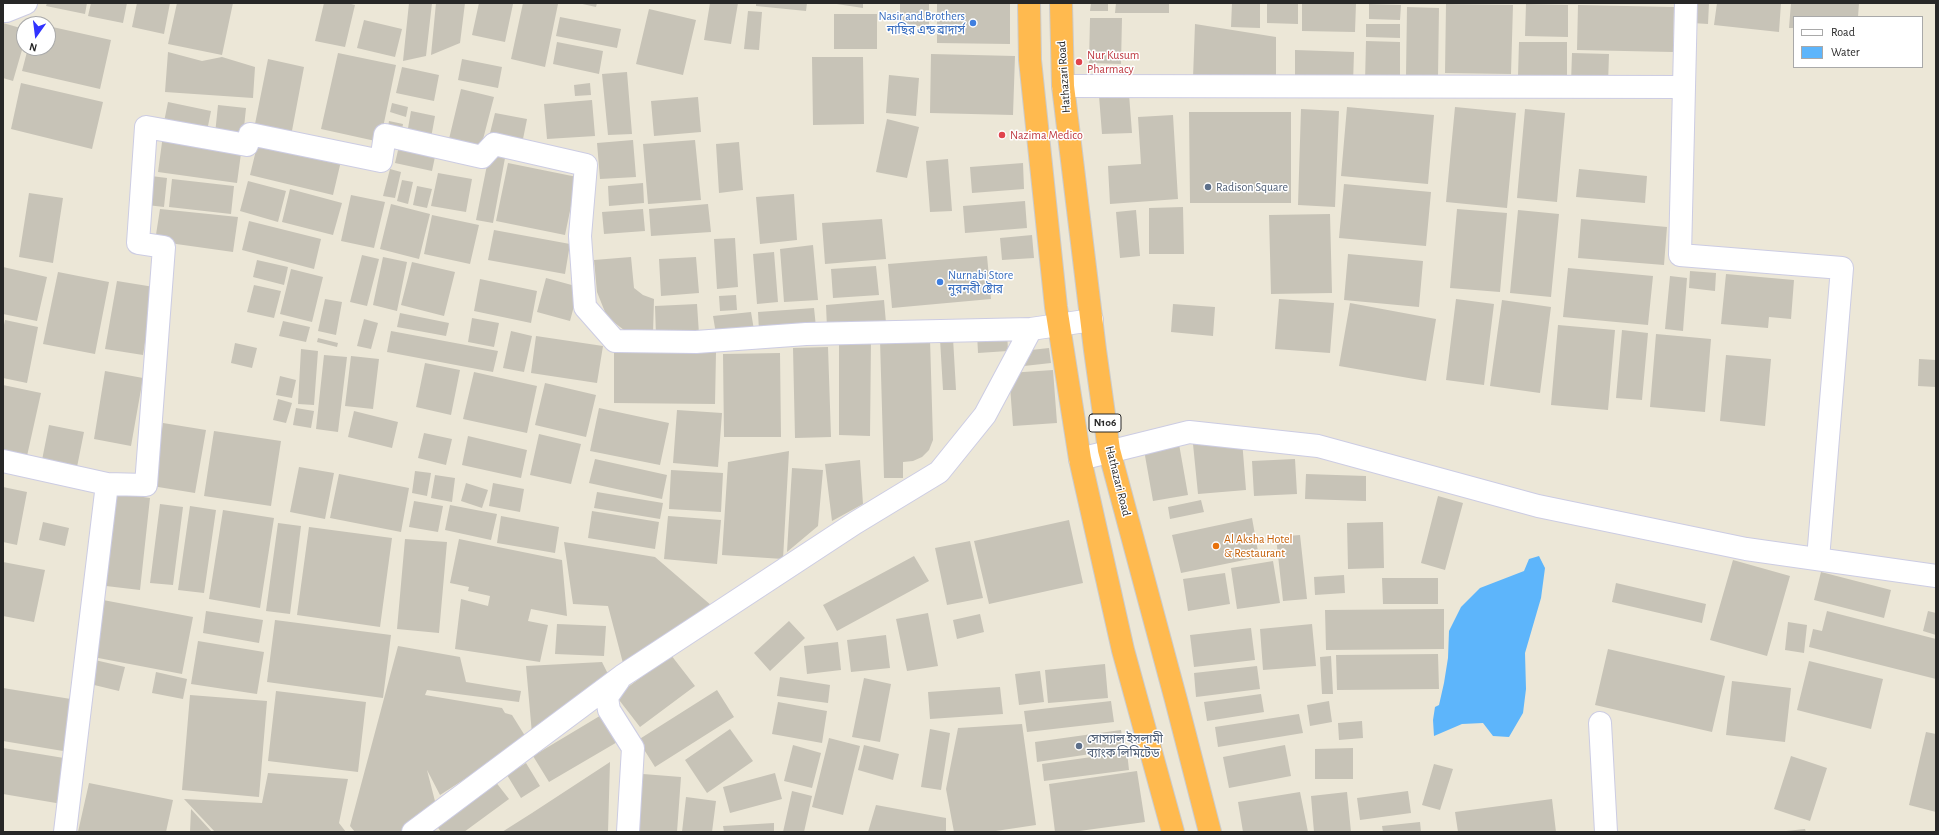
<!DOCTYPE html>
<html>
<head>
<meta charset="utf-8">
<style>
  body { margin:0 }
  #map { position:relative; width:1939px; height:835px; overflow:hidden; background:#ece7d7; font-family:"Alegreya Sans",sans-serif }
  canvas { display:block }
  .frame { position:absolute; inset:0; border:4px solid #272727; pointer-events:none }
  .legend { position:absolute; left:1793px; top:16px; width:130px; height:52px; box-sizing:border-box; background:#fff; border:1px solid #a9a9a9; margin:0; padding:5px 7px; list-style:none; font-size:12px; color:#272727 }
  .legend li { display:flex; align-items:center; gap:8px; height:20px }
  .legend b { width:20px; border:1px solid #a9a9a9 }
  .north { position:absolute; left:16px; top:16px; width:40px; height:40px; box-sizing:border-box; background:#fff; border:1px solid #a9a9a9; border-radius:50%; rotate:194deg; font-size:11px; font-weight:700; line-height:16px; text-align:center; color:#272727 }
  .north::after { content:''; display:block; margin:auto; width:14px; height:18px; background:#3133ff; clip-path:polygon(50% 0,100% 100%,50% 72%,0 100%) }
</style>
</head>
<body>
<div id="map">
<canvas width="1939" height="835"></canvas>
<div class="frame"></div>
<ul class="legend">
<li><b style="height:5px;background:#fff"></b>Road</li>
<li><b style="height:11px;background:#5db5fb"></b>Water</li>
</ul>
<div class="north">N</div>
</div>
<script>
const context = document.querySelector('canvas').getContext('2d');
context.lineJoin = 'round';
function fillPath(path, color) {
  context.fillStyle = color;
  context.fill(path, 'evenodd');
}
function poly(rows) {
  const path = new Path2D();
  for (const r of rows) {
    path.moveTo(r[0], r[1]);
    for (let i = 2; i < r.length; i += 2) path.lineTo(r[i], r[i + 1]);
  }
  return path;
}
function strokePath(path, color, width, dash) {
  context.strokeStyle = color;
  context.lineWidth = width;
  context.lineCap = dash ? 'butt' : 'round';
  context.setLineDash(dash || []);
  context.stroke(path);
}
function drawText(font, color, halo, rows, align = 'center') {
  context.font = font + ' "Alegreya Sans","Noto Sans Bengali",sans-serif';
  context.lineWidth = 3;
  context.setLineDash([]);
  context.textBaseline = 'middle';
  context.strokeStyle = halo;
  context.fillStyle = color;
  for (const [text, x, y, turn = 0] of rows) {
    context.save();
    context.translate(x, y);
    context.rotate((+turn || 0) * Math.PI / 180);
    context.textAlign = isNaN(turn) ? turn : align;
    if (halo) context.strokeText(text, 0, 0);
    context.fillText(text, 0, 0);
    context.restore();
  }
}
const water = poly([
  [1539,556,1545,568,1541,598,1525,653,1526,689,1523,713,1509,737,1493,736,1483,723,1462,724,1434,736,1433,720,1435,707,1439,705,1444,683,1448,658,1449,631,1461,607,1480,588,1524,571,1529,559]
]);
const building = poly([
  [47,3,87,3,85,14,46,6],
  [91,3,127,3,123,23,88,16],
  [137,3,170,3,164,34,132,27],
  [177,3,233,3,222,55,168,44],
  [324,3,347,3,355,5,345,47,315,41],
  [409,3,432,3,426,56,403,61],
  [436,3,465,3,460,43,431,55],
  [479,3,513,4,505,42,472,35],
  [523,3,558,4,545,67,511,59],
  [578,3,597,3,596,7],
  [710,3,738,3,731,44,704,40],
  [756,3,807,3,806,11,756,6],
  [830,3,863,3,863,8],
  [900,3,929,3,929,26,900,26],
  [937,3,1010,3,1010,44,937,43],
  [1091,3,1108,3,1108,11,1090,11],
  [1116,3,1169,3,1169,13,1115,13],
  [1232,3,1260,3,1260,28,1231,27],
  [1267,3,1298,3,1298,24,1267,23],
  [1302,3,1356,3,1355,32,1302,31],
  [1694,3,1709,3,1708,24,1692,23],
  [1717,3,1781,3,1779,32,1714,25],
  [1791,3,1859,3,1858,17,1794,17,1794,28,1789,28],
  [1369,4,1401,5,1400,20,1369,19],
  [1446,4,1513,5,1511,74,1445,73],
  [1526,4,1568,5,1568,37,1525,36],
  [1578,5,1674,7,1673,52,1577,50],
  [1407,7,1439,8,1438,77,1406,76],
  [649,9,696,20,683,75,636,64],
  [748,11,762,12,759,50,744,49],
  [834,14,877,14,877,49,834,49],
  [560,17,621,29,617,48,556,36],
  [1090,18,1122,18,1121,64,1089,63],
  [364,20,402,29,395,57,357,48],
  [3,23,24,29,24,43,13,81,3,78],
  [1195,24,1276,37,1276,79,1193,78],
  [1366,24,1400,24,1400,38,1366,37],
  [48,26,111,40,100,89,22,71,28,48,48,48],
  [1366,41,1400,42,1400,83,1365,82],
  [557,42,603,51,599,74,553,64],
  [1519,42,1567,42,1567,77,1518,76],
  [1295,50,1354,52,1353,84,1295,83],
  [168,52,202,61,222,57,255,67,253,98,165,92],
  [338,53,396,65,380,142,321,129],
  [1572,53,1609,54,1608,84,1571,83],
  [931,54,1015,56,1013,115,930,113],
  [812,57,863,57,864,124,813,125],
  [268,59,304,67,291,136,254,129],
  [462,59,502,67,498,88,458,80],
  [402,67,439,75,434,101,396,93],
  [627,72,632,134,608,135,602,74],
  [889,75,919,78,916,116,886,113],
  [21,83,103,102,92,149,11,129],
  [590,83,591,95,575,96,574,85],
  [461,89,494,97,481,147,449,139],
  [1129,94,1132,133,1102,134,1099,96],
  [698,97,701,132,654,136,651,101],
  [592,100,595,136,547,139,544,104],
  [168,102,211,111,207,131,164,122],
  [392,103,408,107,406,117,390,112],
  [218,105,246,108,243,137,215,134],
  [1347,107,1434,115,1428,184,1341,176],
  [1455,107,1516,113,1507,208,1446,202],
  [1301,109,1339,111,1335,207,1298,205],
  [1525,109,1565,113,1557,202,1517,198],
  [411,111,435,116,431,138,407,134],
  [1189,112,1291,112,1291,203,1190,203],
  [495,113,527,119,522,144,489,137],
  [1173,115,1178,199,1110,204,1108,166,1141,164,1138,117],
  [887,119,919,127,907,178,876,172],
  [389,121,403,124,402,130,388,127],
  [163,135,242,146,237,183,158,172],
  [633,140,636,177,600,179,597,143],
  [695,140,701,200,648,204,643,144],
  [258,142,341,161,333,195,250,175],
  [400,142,436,152,432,171,395,163],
  [739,142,743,190,719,193,716,144],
  [489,155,505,158,493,223,476,220],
  [948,159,952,211,930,212,926,161],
  [508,163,577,177,565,235,496,221],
  [1023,163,1024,189,972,193,970,167],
  [390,169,401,172,395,198,383,196],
  [1579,169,1647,176,1645,203,1576,197],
  [438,173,472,179,466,212,431,206],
  [151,176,167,178,164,207,147,205],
  [172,179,234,186,231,214,169,207],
  [402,180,413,182,408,204,397,201],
  [248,181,286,191,278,222,240,211],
  [643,183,644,203,609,206,608,186],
  [1344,184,1431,192,1426,246,1339,238],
  [417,186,432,189,427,208,413,205],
  [290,189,342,203,333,235,282,222],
  [29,193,63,198,53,263,19,257],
  [794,194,797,240,760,244,756,197],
  [351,195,385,202,374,248,341,241],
  [1025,201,1027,228,965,233,963,206],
  [391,204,430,214,419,259,380,249],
  [708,204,711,232,651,236,649,209],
  [1183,207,1184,254,1149,254,1149,208],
  [160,209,238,217,233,252,155,241],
  [643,209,645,231,604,234,602,212],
  [1457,209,1507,213,1500,292,1450,288],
  [1136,210,1140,256,1120,258,1116,212],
  [1518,210,1559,214,1551,297,1510,293],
  [1330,214,1332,293,1271,294,1269,215],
  [432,215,479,225,470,264,424,254],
  [882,219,886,259,825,264,822,223],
  [1581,219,1667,227,1664,265,1578,258],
  [249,221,321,239,314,269,242,250],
  [494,230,570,244,565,274,488,260],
  [1032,235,1034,258,1002,260,1000,238],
  [735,238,738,287,717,289,714,239],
  [813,245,818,300,784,302,780,249],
  [774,252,778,302,757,304,753,254],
  [1348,254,1423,261,1419,307,1344,300],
  [362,255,379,259,367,306,350,302],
  [987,256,991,299,892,308,888,264],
  [383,257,407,262,397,311,373,305],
  [631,257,634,288,643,295,654,299,653,334,638,334,624,330,607,317,597,292,594,260],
  [696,257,699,293,661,296,659,259],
  [257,260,288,267,284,285,253,277],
  [412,262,455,272,444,316,401,305],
  [876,266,879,295,833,298,831,269],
  [3,267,47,277,37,321,3,314],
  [1568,268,1653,276,1648,325,1563,317],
  [291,269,323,277,312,322,280,314],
  [1690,271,1716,273,1715,291,1689,288],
  [58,272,109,282,95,354,43,344],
  [1726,274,1794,280,1791,319,1769,317,1768,328,1721,324],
  [1670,276,1687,278,1683,331,1665,329],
  [546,278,579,287,570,321,537,312],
  [480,279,537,291,531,323,474,311],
  [117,281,154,287,143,355,105,349],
  [254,285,281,291,274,318,247,312],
  [736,295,737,310,720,311,719,296],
  [325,299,342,302,336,335,318,331],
  [1279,299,1334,303,1330,353,1275,349],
  [1456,299,1494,304,1484,385,1446,380],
  [884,300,886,323,827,328,826,305],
  [1502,300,1551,307,1540,393,1490,386],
  [1350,303,1436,319,1426,381,1339,366],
  [697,304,699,334,656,336,655,306],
  [1173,304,1215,307,1213,336,1171,332],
  [814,308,816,327,759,331,758,312],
  [751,312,754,330,716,334,713,316],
  [400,313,449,323,446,336,397,327],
  [472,318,499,323,494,347,468,342],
  [364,319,378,323,371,349,357,346],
  [5,320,38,327,27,383,3,378,3,330],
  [283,321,310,327,306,342,279,336],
  [1558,325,1615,330,1608,410,1551,405],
  [1622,330,1648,333,1642,400,1616,398],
  [391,331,498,351,493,372,387,352],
  [511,331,532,336,524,372,503,368],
  [1007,331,1008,351,978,353,977,333],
  [1656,334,1711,339,1705,412,1650,407],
  [536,336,603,346,597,383,531,373],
  [318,338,338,343,337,347,317,342],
  [953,338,956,390,943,390,940,339],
  [839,339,871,339,870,436,839,435],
  [930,339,933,440,929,450,922,457,913,461,903,462,903,478,884,478,880,340],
  [235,343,257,348,252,368,231,363],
  [828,347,831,437,795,438,793,348],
  [1049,348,1051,363,1024,366,1022,351],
  [301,349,318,351,314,405,298,404],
  [614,351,716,352,715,404,614,403],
  [780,353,781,437,724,437,723,354],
  [324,355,347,357,338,432,316,429],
  [1726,355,1771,359,1765,426,1720,421],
  [351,356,379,359,373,409,345,406],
  [1919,359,1936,360,1936,387,1918,386],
  [425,363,460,370,451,415,416,407],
  [1053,370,1057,423,1013,426,1009,373],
  [105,371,143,378,131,446,94,439],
  [474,372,537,386,527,433,463,419],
  [280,376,296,380,292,398,276,395],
  [545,383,596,395,586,437,535,425],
  [3,385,41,393,27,456,3,450],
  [278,399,292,403,286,423,273,420],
  [296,408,314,411,311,428,293,425],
  [599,408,669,423,660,465,590,451],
  [677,410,722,413,718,467,673,463],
  [354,411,398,422,392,448,348,437],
  [163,423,206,430,195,493,152,486],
  [49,425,84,432,76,472,41,465],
  [214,431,281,441,271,506,204,496],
  [424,433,452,439,446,465,418,458],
  [539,434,581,444,571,484,530,475],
  [468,436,527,450,521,478,462,465],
  [1242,440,1246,490,1198,494,1193,444],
  [1179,444,1188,495,1153,501,1144,450],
  [789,451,783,559,722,555,728,462],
  [595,459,667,475,662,499,589,483],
  [1295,459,1297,494,1254,496,1252,461],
  [860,460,863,504,832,521,825,464],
  [299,467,334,473,325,519,290,512],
  [792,468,823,470,818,526,787,552],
  [671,470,723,473,721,512,669,509],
  [415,471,431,473,427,496,412,493],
  [339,474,409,488,401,532,330,518],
  [1306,474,1366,476,1366,501,1305,499],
  [435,475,455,478,452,502,431,498],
  [466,483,488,490,482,508,461,501],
  [493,483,524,489,520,512,489,506],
  [3,487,27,492,17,545,3,542],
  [597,492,663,503,660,519,594,508],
  [116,493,150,498,140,590,106,586],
  [1438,496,1463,503,1445,570,1421,563],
  [1201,500,1204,512,1170,519,1168,507],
  [414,501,443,506,438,532,409,527],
  [160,504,183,507,173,585,150,583],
  [450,505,497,514,491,540,445,530],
  [190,506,216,510,204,593,178,590],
  [223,510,274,518,260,608,209,599],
  [592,511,659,522,655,549,588,538],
  [501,516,559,527,555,553,497,543],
  [668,516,721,520,717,564,664,559],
  [1252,518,1259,557,1181,573,1172,535],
  [1069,520,1083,583,989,604,974,541],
  [43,522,69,528,65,546,39,540],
  [1383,522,1384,568,1348,569,1347,523],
  [278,523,301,526,290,614,266,611],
  [309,527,392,538,380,627,297,615],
  [1300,535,1307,599,1283,601,1276,537],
  [405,539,447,542,439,633,397,629],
  [459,539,562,560,567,616,531,609,528,621,548,625,540,662,455,649,461,599,488,606,490,596,468,591,469,587,450,583],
  [970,541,983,598,947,605,935,548],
  [564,542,655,557,712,606,624,667,608,606,573,604],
  [914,556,929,581,837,631,823,605],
  [1733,560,1790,576,1767,656,1710,640],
  [1273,561,1280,603,1237,609,1231,568],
  [3,562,45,570,34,622,3,616],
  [1821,572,1891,590,1884,618,1814,600],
  [1225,573,1230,604,1188,611,1183,579],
  [1344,575,1345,593,1315,595,1314,577],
  [1382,578,1438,578,1438,604,1383,604],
  [1616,583,1706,604,1702,623,1612,602],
  [103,600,193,617,182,674,93,657],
  [1444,609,1444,649,1326,650,1325,610],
  [206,611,263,620,259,643,203,633],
  [1827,611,1936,639,1936,679,1809,647,1813,629,1822,631],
  [1928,611,1936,613,1936,635,1923,631],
  [928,613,938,666,907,671,896,619],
  [980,614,984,632,957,639,953,620],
  [275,620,391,635,383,698,267,682],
  [789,621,805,638,770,671,754,653],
  [1788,622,1807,625,1804,653,1785,650],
  [557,624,606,626,604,656,555,654],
  [1312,624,1316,666,1263,670,1260,629],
  [1251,628,1255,660,1194,667,1190,635],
  [886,635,890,668,851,672,847,640],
  [198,641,264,652,257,694,191,684],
  [838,642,841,670,807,674,804,646],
  [398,646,460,657,466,682,521,691,519,702,427,690,425,695,502,708,505,713,512,715,527,739,440,795,427,770,437,809,402,832,355,832,350,826],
  [1608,649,1725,676,1712,732,1595,705],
  [1438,654,1439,689,1337,690,1336,655],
  [671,655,695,686,640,727,616,696],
  [1331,656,1333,694,1322,694,1320,657],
  [95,660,125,667,119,691,90,684],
  [1809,661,1883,679,1871,729,1797,710],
  [602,662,609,676,532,734,526,666],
  [1105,664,1108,698,1048,703,1045,670],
  [1257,666,1260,689,1196,697,1194,673],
  [1040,671,1044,702,1019,705,1015,674],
  [156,672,187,679,183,699,152,693],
  [780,677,830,685,828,703,777,696],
  [864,678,891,684,880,742,852,737],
  [1732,681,1791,688,1785,742,1726,735],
  [1000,687,1003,714,930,719,928,692],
  [3,688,77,700,69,752,3,741],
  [717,690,734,717,655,767,638,740],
  [276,691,366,702,358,772,268,761],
  [1261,694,1264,712,1207,721,1204,702],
  [190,695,267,701,259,797,182,790],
  [1111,701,1114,722,1027,732,1024,711],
  [1329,701,1332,722,1310,726,1307,705],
  [778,702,827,711,822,743,772,734],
  [603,714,619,741,549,782,533,756],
  [1299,714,1303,733,1218,747,1215,727],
  [1362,721,1363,738,1339,740,1338,723],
  [1022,724,1036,825,989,832,954,832,946,789,958,728],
  [730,729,753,761,707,793,685,760],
  [930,729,950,733,941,790,921,787],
  [1121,730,1124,749,1037,762,1035,742],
  [1926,732,1936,734,1936,812,1909,805],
  [829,738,860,746,843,815,812,807],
  [793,745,821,753,812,788,784,781],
  [864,745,899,754,893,780,858,770],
  [1285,745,1291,776,1229,788,1223,757],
  [3,748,70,759,62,804,3,794],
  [1353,748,1353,779,1315,779,1315,749],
  [1127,752,1129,770,1044,781,1042,764],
  [1791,756,1827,768,1810,821,1774,809],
  [610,762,608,832,502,832,532,813],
  [526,763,540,786,521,798,507,775],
  [1434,764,1453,769,1440,810,1422,805],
  [1137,771,1145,822,1072,832,1055,832,1049,784],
  [268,773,348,779,339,823,346,832,215,832,184,799,262,803],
  [775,773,782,799,730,813,723,787],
  [643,774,681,777,677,832,639,832],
  [495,781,509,799,464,832,441,832,436,825],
  [89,783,173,800,166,832,78,832],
  [792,791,812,796,804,832,783,832],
  [1408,791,1411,813,1360,820,1357,798],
  [1300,792,1308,832,1243,832,1238,802],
  [1347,792,1351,832,1314,832,1311,796],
  [686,797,716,801,712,832,682,832],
  [1552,799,1556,832,1458,832,1455,812],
  [876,805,946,818,946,832,868,832],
  [191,809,212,832,190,832],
  [1420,822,1421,832,1383,832,1382,826],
  [774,823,774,832,724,832,723,826],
  [1805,829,1806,832,1787,832,1786,831]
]);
const minor = poly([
  [1686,3,1680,255,1842,268,1818,559],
  [3,11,6,11,26,3],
  [1063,86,1684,87],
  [1080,459,1189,432,1318,446,1538,506,1746,549,1936,576],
  [3,461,107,484],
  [619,680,607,697,608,704,609,710,633,748,628,832],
  [1600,723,1606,832],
  [65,832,107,484,146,485,164,247,138,243,146,127,247,145,250,134,381,161,385,135,482,157,494,144,586,165,580,236,585,307,615,341,696,342,806,334,1031,329,1092,320],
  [413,832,622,676,855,523,939,472,985,415,1031,329]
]);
const highway = poly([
  [1029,3,1030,60,1056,307,1080,459,1123,650,1173,832],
  [1061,3,1063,86,1095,350,1109,450,1176,700,1210,832]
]);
const markers = [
  [973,23,4,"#3f7fe0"],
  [1079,62,4,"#e0444e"],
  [1002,135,4,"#e0444e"],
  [1208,187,4,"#5c6f8a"],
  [940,282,4,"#3f7fe0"],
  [1216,546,4,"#e8710a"],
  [1079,746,4,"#5c6f8a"]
];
const shields = [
  [1105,423,32]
];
const shieldNames = [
  ["N106",1105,423]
];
const shopNames = [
  ["Nasir and Brothers",965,16],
  ["নাছির এন্ড ব্রাদার্স",965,30],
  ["Nurnabi Store",948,275,"left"],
  ["নুরনবী ষ্টোর",948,289,"left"]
];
const healthNames = [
  ["Nur Kusum",1087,55],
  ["Pharmacy",1087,69],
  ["Nazima Medico",1010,135]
];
const streetNames = [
  ["Hathazari Road",1064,77,-94],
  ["Hathazari Road",1118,481,76]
];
const serviceNames = [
  ["Radison Square",1216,187],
  ["সোস্যাল ইসলামী",1087,739],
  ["ব্যাংক লিমিটেড",1087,753]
];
const foodNames = [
  ["Al Aksha Hotel",1224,539],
  ["& Restaurant",1224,553]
];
fillPath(water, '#5db5fb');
fillPath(building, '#c7c3b7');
strokePath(minor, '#cccce3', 24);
strokePath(highway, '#cbcbcb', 24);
strokePath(minor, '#fff', 22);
strokePath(highway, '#ffba4f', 22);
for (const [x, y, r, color] of markers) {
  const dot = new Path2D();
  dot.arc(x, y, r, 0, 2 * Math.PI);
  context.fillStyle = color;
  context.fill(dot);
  strokePath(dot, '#fff', 1.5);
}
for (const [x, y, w] of shields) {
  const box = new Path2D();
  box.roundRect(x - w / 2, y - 9, w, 18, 3);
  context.fillStyle = '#fff';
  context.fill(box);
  strokePath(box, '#272727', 1);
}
drawText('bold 11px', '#272727', null, shieldNames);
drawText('12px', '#366cbe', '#fff', shopNames, 'right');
drawText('12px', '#be3a42', '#fff', healthNames, 'left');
drawText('12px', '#272727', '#fff', streetNames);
drawText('12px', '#4e5e75', '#fff', serviceNames, 'left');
drawText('12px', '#c56008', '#fff', foodNames, 'left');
</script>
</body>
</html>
